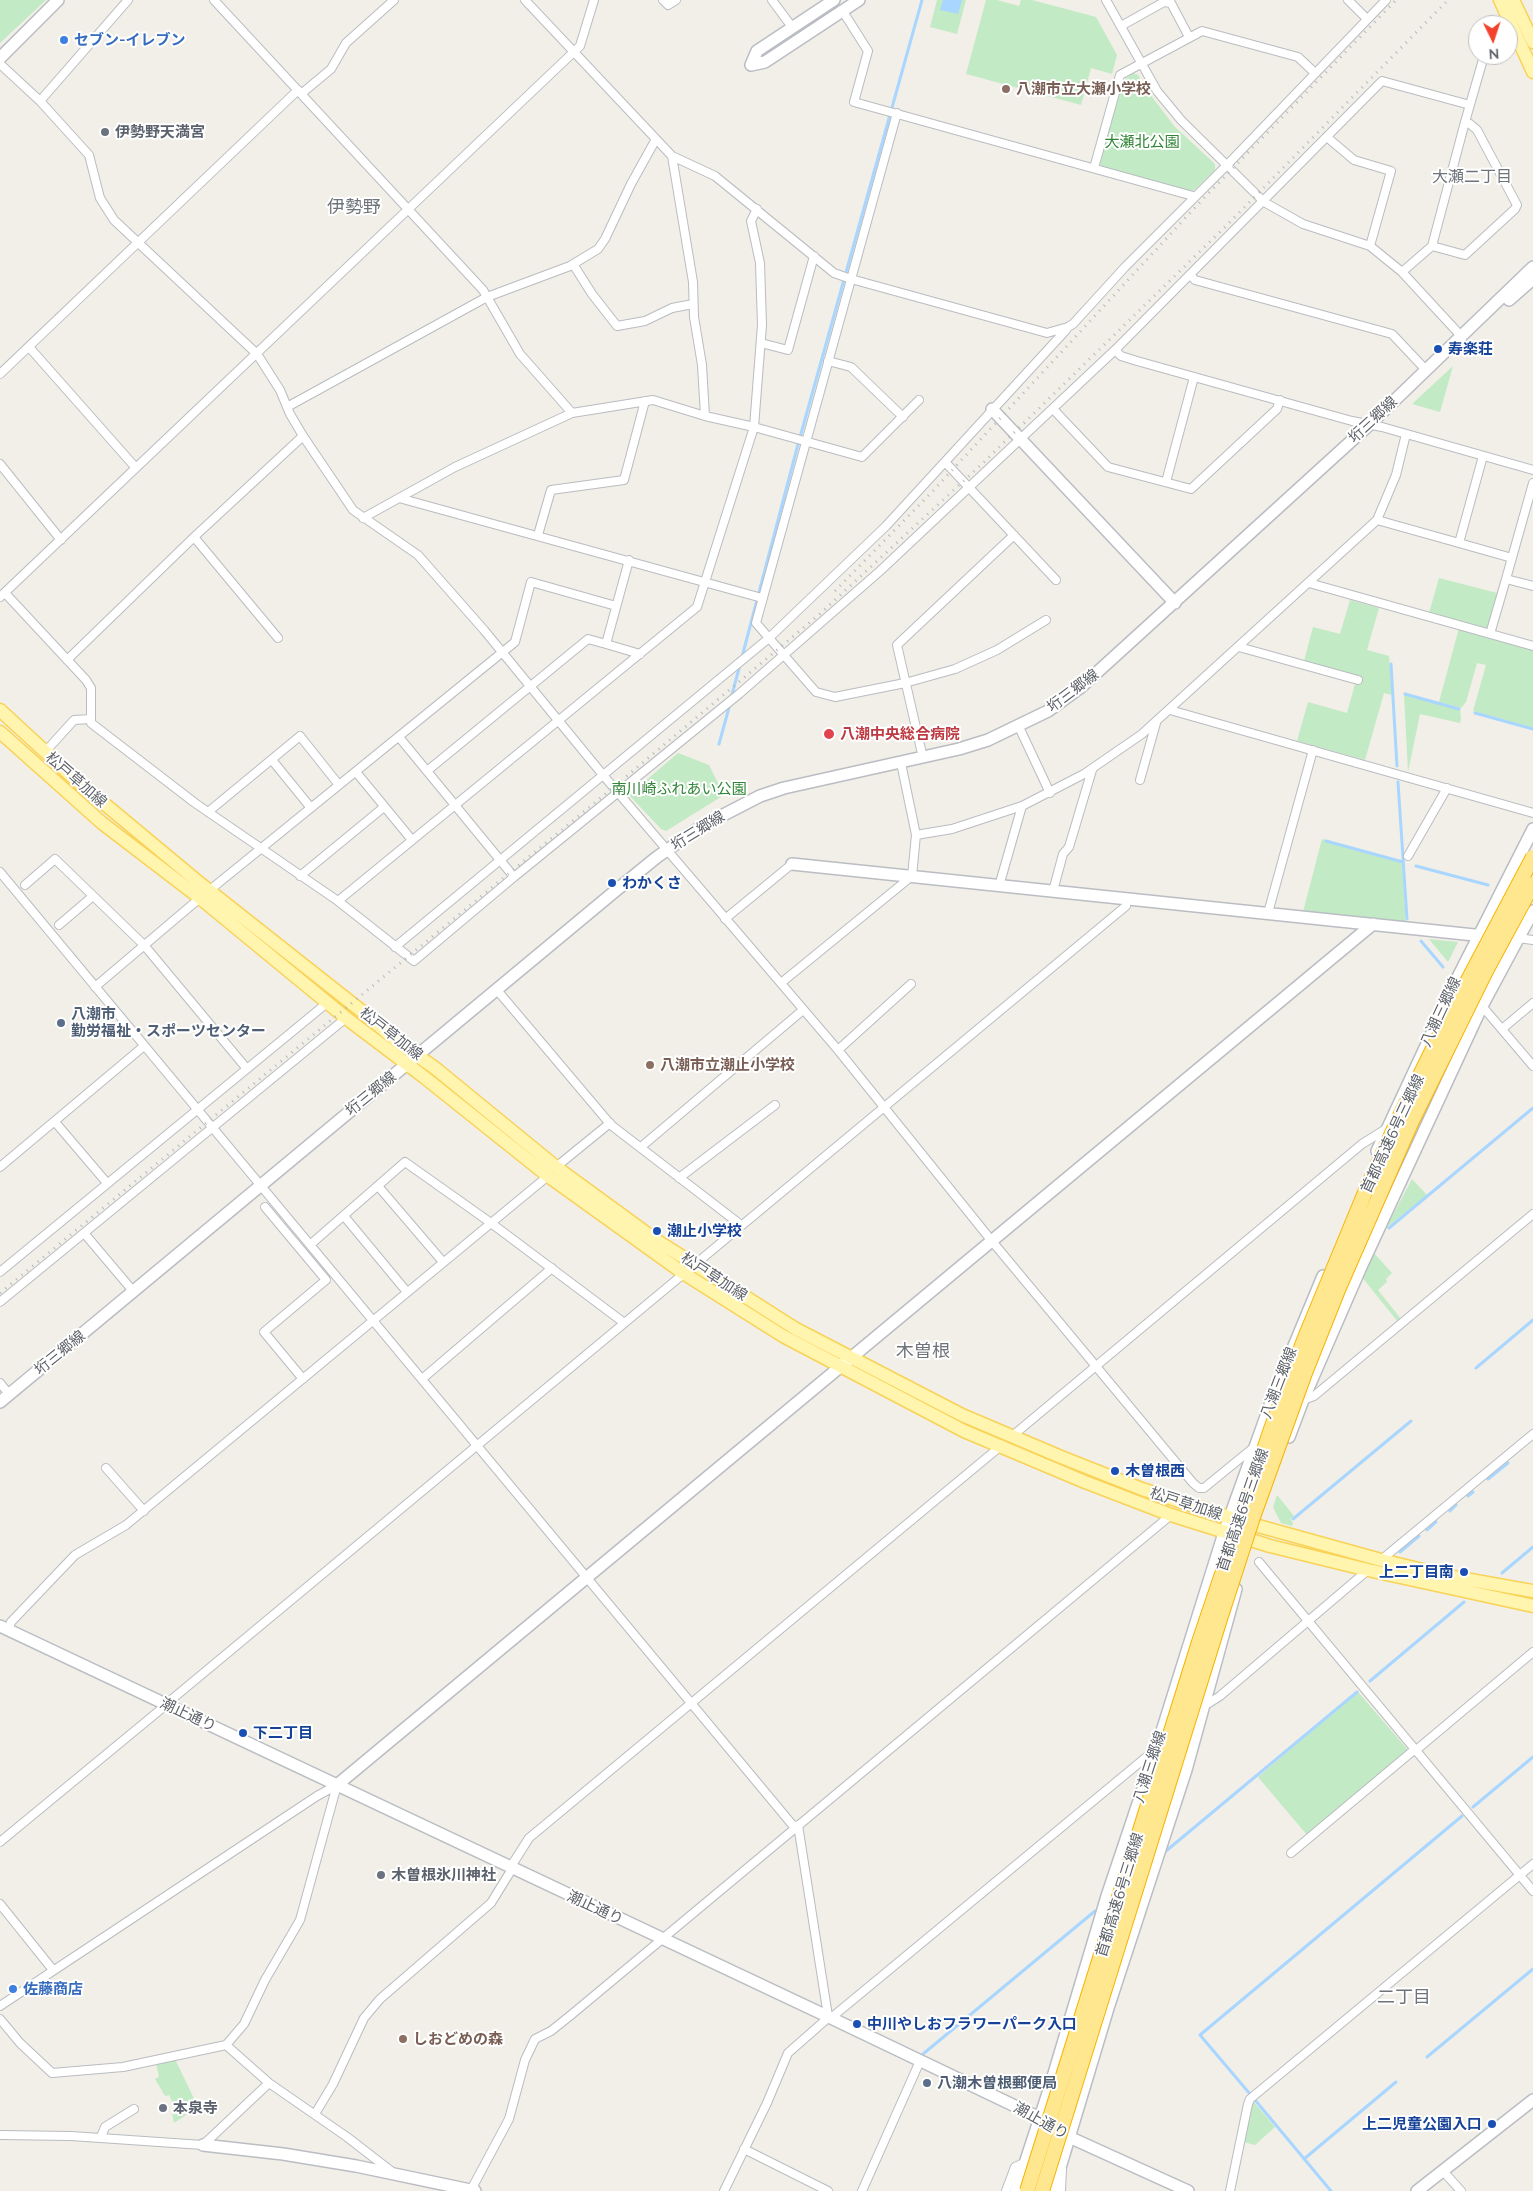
<!DOCTYPE html>
<html>
<head>
<meta charset="utf-8">
<style>
  body { margin:0 }
  #map { position:relative; width:1533px; height:2191px; overflow:hidden; background:#f1efe7; font-family:Mulish,sans-serif }
  canvas { display:block }
  .north { position:absolute; left:1468px; top:15px; width:50px; height:50px; box-sizing:border-box; background:#fff; border:1px solid #bfc0c3; border-radius:50%; rotate:176deg; font-size:14px; font-weight:700; line-height:20px; text-align:center; color:#5e6268 }
  .north::after { content:''; display:block; margin:auto; width:18px; height:22px; background:#f3422b; clip-path:polygon(50% 0,100% 100%,50% 72%,0 100%) }
</style>
</head>
<body>
<div id="map">
<canvas width="1533" height="2191"></canvas>
<div class="north">N</div>
</div>
<script>
const context = document.querySelector('canvas').getContext('2d');
context.lineJoin = 'round';
function fillPath(path, color) {
  context.fillStyle = color;
  context.fill(path, 'evenodd');
}
function poly(rows) {
  const path = new Path2D();
  for (const r of rows) {
    path.moveTo(r[0], r[1]);
    for (let i = 2; i < r.length; i += 2) path.lineTo(r[i], r[i + 1]);
  }
  return path;
}
function strokePath(path, color, width, dash) {
  context.strokeStyle = color;
  context.lineWidth = width;
  context.lineCap = dash ? 'butt' : 'round';
  context.setLineDash(dash || []);
  context.stroke(path);
}
function drawText(font, color, halo, rows, align = 'center') {
  context.font = font + ' Mulish,"Noto Sans JP",sans-serif';
  context.lineWidth = 4;
  context.setLineDash([]);
  context.textBaseline = 'middle';
  context.strokeStyle = halo;
  context.fillStyle = color;
  for (const [text, x, y, turn = 0] of rows) {
    context.save();
    context.translate(x, y);
    context.rotate((+turn || 0) * Math.PI / 180);
    context.textAlign = isNaN(turn) ? turn : align;
    if (halo) context.strokeText(text, 0, 0);
    context.fillText(text, 0, 0);
    context.restore();
  }
}
const green = poly([
  [0,0,46,0,0,43],
  [937,0,966,0,957,34,930,27],
  [986,0,997,0,1019,6,1021,0,1032,0,1096,17,1117,55,1112,74,1091,68,1081,105,966,74],
  [1133,73,1138,75,1146,89,1175,127,1215,164,1215,170,1194,190,1189,191,1102,167,1100,163,1123,81],
  [1453,366,1440,412,1412,404],
  [1439,578,1497,593,1488,629,1429,613],
  [1350,600,1379,608,1367,650,1389,656,1392,695,1384,693,1365,760,1297,741,1308,702,1347,713,1355,684,1358,685,1360,676,1304,661,1313,627,1340,634],
  [1459,628,1533,648,1533,728,1473,711,1486,665,1477,663,1466,702,1461,708,1439,702],
  [1404,694,1460,710,1461,719,1460,723,1420,714,1408,772],
  [678,753,709,765,724,795,666,831,661,829,629,795],
  [1322,839,1402,861,1406,924,1303,912],
  [1429,939,1458,942,1448,962],
  [1412,1179,1427,1195,1386,1228],
  [1373,1252,1392,1273,1386,1279,1387,1282,1378,1290,1401,1319,1398,1322,1361,1276],
  [1277,1495,1294,1516,1290,1519,1293,1523,1292,1526,1281,1523,1273,1507],
  [1358,1692,1408,1750,1307,1835,1258,1777],
  [175,2059,198,2107,174,2123,172,2113,176,2110,169,2095,165,2096,155,2079,159,2077,156,2063],
  [1253,2101,1275,2127,1255,2145,1243,2142,1251,2103]
]);
const water = poly([
  [943,0,962,0,958,14,940,10]
]);
const stream = poly([
  [742,657,797,448,922,0],
  [1391,664,1397,766],
  [1405,694,1459,709],
  [731,698,740,665],
  [1475,713,1533,729],
  [719,744,730,704],
  [1398,782,1407,919],
  [1326,841,1403,862],
  [1416,866,1488,885],
  [1421,941,1443,967],
  [1389,1228,1533,1108],
  [1476,1368,1533,1320],
  [1488,1479,1508,1463],
  [1468,1496,1473,1492],
  [1450,1511,1456,1505],
  [1293,1519,1411,1421],
  [1427,1530,1436,1522],
  [1400,1552,1419,1536],
  [1502,1573,1533,1547],
  [1370,1681,1464,1602],
  [1473,1807,1533,1757],
  [1166,1851,1357,1692],
  [923,2054,1095,1911],
  [1427,2057,1533,1969],
  [1250,2094,1200,2035,1462,1816],
  [1255,2100,1331,2191],
  [1304,2159,1396,2082]
]);
const street = poly([
  [214,0,483,290,520,354,572,413],
  [525,0,672,156,715,176,834,273,851,279,1047,333,1068,327,1073,324,1125,267,1227,165,1386,0],
  [663,0,668,5,676,0],
  [772,0,792,27],
  [1106,0,1157,91,1181,120,1264,202,1303,224,1370,246,1402,272,1462,337],
  [1348,0,1367,19],
  [842,10,868,51,854,102,1193,196],
  [1121,26,1164,2,1171,3,1189,37],
  [1508,44,1518,39],
  [0,64,40,101,89,155,100,198,114,220,257,354,280,390,290,414,303,436,353,510,418,555,484,630,603,775,838,1050,991,1240,1193,1483,1199,1488,1204,1488,1253,1448],
  [301,94,331,69,346,43,394,0],
  [40,101,128,0],
  [897,113,756,623,816,692,835,697,905,683,955,669,997,650,1046,620],
  [1328,138,1354,160,1391,171,1370,246],
  [672,156,693,282,694,317,702,365,705,416],
  [1094,168,1120,75,1202,31,1298,57,1315,73],
  [1432,246,1465,255,1515,209,1517,205,1477,130,1470,124,1465,122],
  [573,264,592,294,617,326,645,321,672,308,693,304],
  [1402,272,1432,246,1465,122,1484,56,1486,55],
  [1190,275,1195,280,1392,334,1426,370],
  [761,343,788,350,814,256],
  [29,347,136,468],
  [1115,350,1121,356,1137,361,1352,421,1382,427,1533,470],
  [828,361,851,367,903,417],
  [0,374,298,90],
  [287,407,487,297,570,266,598,249,605,239,631,184,656,139],
  [1053,409,1108,467,1191,489,1277,409,1280,400],
  [1483,456,1459,543,1512,558],
  [945,462,1056,580],
  [0,464,61,540],
  [1166,482,1194,377],
  [1533,483,1506,579,1533,586],
  [399,498,762,598],
  [363,518,455,467,572,413,653,400,705,416,754,427,862,457,919,400],
  [1377,520,1459,543],
  [538,535,551,490,624,480,645,401],
  [194,537,278,638],
  [629,560,606,644,640,654],
  [1309,583,1533,646],
  [5,593,86,680,91,688,91,723,195,803,338,901,414,961,514,877,399,737],
  [0,597,580,46,594,0],
  [1490,634,1506,579],
  [1239,647,1358,680],
  [67,660,193,538,303,436],
  [1170,710,1533,813],
  [1019,727,1050,793],
  [45,752,74,720,91,719],
  [923,758,897,645,1014,535],
  [272,760,311,808],
  [427,771,588,639,606,644],
  [356,772,412,840],
  [1140,780,1156,723],
  [208,812,300,736,339,785],
  [916,835,952,829,1022,806,1084,774,1142,734,1377,520,1396,475,1406,434],
  [1408,856,1447,788],
  [0,872,795,1828],
  [300,876,384,807],
  [514,877,739,694,880,571,1115,350,1382,81,1470,105],
  [25,885,55,859,144,945,247,1069],
  [999,886,1022,806],
  [1053,891,1063,854,1069,847,1092,770],
  [338,901,697,607,754,427,762,325,760,263,751,221,757,209],
  [1268,913,1313,750],
  [725,919,792,864],
  [59,925,93,896],
  [1518,938,1533,940],
  [395,947,769,638,886,526,1066,330],
  [781,983,912,876,916,835,901,763],
  [95,987,200,898,515,642,531,582,616,606],
  [497,990,611,1125,741,1225],
  [1482,1006,1533,1066],
  [1502,1029,1533,1003],
  [838,1050,911,984],
  [55,1122,107,1183],
  [641,1147,803,1010],
  [0,1167,144,1046],
  [556,1167,610,1123],
  [679,1178,775,1105],
  [378,1186,443,1262],
  [265,1207,326,1280,264,1332,303,1379],
  [344,1216,407,1292],
  [84,1233,133,1291],
  [311,1244,405,1162,491,1223,623,1322],
  [0,1272,327,1003],
  [0,1302,346,1018],
  [422,1379,552,1268],
  [0,1383,9,1394],
  [1303,1400,1314,1396,1533,1214],
  [1011,1437,1362,1144,1386,1129],
  [106,1468,144,1511],
  [1381,1560,1533,1434],
  [1259,1562,1533,1891],
  [8,1630,11,1622,75,1555,126,1525,548,1176],
  [1204,1703,1209,1703,1220,1696,1368,1570],
  [165,1705,1126,906,1127,898],
  [1415,1751,1533,1652],
  [798,1825,828,2016],
  [0,1842,166,1705],
  [1291,1853,1414,1750],
  [510,1868,529,1838,1002,1445],
  [0,1904,53,1970],
  [0,2006,317,1796,337,1785],
  [831,2018,1156,1749],
  [0,2019,20,2043,52,2073,123,2067,226,2045,244,2024,265,1980,300,1920,337,1785],
  [226,2045,269,2083,347,2137,391,2171],
  [315,2114,333,2084,364,2018,380,1999,491,1903,512,1869],
  [0,2135,71,2136,203,2145,269,2083],
  [101,2137,105,2127,134,2109],
  [744,2149,828,2191],
  [1443,2171,1461,2191],
  [471,2190,509,2119,525,2060,535,2039,551,2031,571,2015,1171,1515],
  [724,2191,767,2103,788,2053,829,2017],
  [862,2191,920,2061],
  [1006,2191,1015,2167,1026,2162],
  [1061,2191,1062,2169],
  [1230,2191,1248,2104,1250,2099,1533,1864]
]);
const secondary = poly([
  [0,58,58,0],
  [751,65,765,62,859,0],
  [751,65,757,51,834,0],
  [1509,300,1533,279],
  [992,409,1175,603],
  [792,864,1484,936],
  [1377,1151,1459,975,1533,829],
  [0,1402,614,892,657,857,702,826,760,796,784,788,959,749,988,740,1048,711,1081,687,1370,424,1533,267],
  [1289,1437,1303,1400,1360,1269,1482,1006,1533,911],
  [0,1626,831,2018,1040,2118,1069,2137,1188,2191],
  [337,1785,1373,924],
  [203,2145,283,2154,356,2166,475,2191],
  [1016,2191,1049,2090,1107,1896,1157,1747,1224,1533,1274,1394,1323,1276],
  [1053,2191,1109,2005,1186,1770,1236,1589],
  [1417,2191,1533,2100]
]);
const primary = poly([
  [1500,0,1533,72],
  [1513,0,1533,42],
  [0,710,77,781,202,885,359,1009,399,1043,435,1068,556,1167,656,1240,796,1329,962,1415,1061,1457,1142,1489,1244,1522,1381,1560,1448,1576,1533,1591],
  [0,732,102,823,200,898,346,1018,424,1077,548,1176,683,1273,783,1336,964,1431,1085,1482,1171,1515,1270,1546,1368,1570,1533,1606]
]);
const rail = poly([
  [835,591,931,493,1202,200,1396,0],
  [0,1293,609,791,821,613,984,462,1227,225,1448,0]
]);
const highwayBridge = poly([
  [1027,2191,1199,1642,1271,1429,1304,1340,1366,1190,1399,1118,1449,1016,1533,857],
  [1042,2191,1220,1619,1252,1520,1305,1373,1338,1290,1412,1121,1486,971,1533,884]
]);
const markers = [
  [64,40,5,"#3f7fe0"],
  [1006,89,5,"#8d6e63"],
  [105,132,5,"#6b7280"],
  [1438,349,5,"#1a4fb4"],
  [829,734,6,"#e0444e"],
  [612,883,5,"#1a4fb4"],
  [61,1023,5,"#5c6f8a"],
  [650,1065,5,"#8d6e63"],
  [657,1231,5,"#1a4fb4"],
  [1115,1471,5,"#1a4fb4"],
  [1464,1572,5,"#1a4fb4"],
  [243,1733,5,"#1a4fb4"],
  [381,1875,5,"#6b7280"],
  [13,1989,5,"#3f7fe0"],
  [857,2024,5,"#1a4fb4"],
  [403,2039,5,"#8d6e63"],
  [927,2083,5,"#5c6f8a"],
  [163,2108,5,"#6b7280"],
  [1492,2124,5,"#1a4fb4"]
];
const shopNames = [
  ["セブン-イレブン",74,40],
  ["佐藤商店",23,1989]
];
const educationNames = [
  ["八潮市立大瀬小学校",1016,89],
  ["八潮市立潮止小学校",660,1065],
  ["しおどめの森",413,2039]
];
const worshipNames = [
  ["伊勢野天満宮",115,132],
  ["木曽根氷川神社",391,1875],
  ["本泉寺",173,2108]
];
const parkNames = [
  ["大瀬北公園",1142,142],
  ["南川崎ふれあい公園",679,789]
];
const transitNames = [
  ["寿楽荘",1448,349],
  ["わかくさ",622,883],
  ["潮止小学校",667,1231],
  ["木曽根西",1125,1471],
  ["上二丁目南",1454,1572,"right"],
  ["下二丁目",253,1733],
  ["中川やしおフラワーパーク入口",867,2024],
  ["上二児童公園入口",1482,2124,"right"]
];
const streetNames = [
  ["垳三郷線",1373,420,-43],
  ["垳三郷線",1073,691,-37],
  ["松戸草加線",76,780,41],
  ["垳三郷線",698,831,-32],
  ["八潮三郷線",1441,1012,-65],
  ["松戸草加線",391,1034,38],
  ["垳三郷線",371,1094,-39],
  ["首都高速6号三郷線",1393,1134,-65],
  ["松戸草加線",714,1277,33],
  ["垳三郷線",60,1353,-39],
  ["八潮三郷線",1279,1383,-69],
  ["松戸草加線",1186,1504,18],
  ["首都高速6号三郷線",1243,1510,-71],
  ["潮止通り",188,1715,25],
  ["八潮三郷線",1150,1767,-72],
  ["首都高速6号三郷線",1120,1895,-73],
  ["潮止通り",595,1908,25],
  ["潮止通り",1041,2121,29]
];
const healthNames = [
  ["八潮中央総合病院",840,734]
];
const serviceNames = [
  ["八潮市",71,1014],
  ["勤労福祉・スポーツセンター",71,1031],
  ["八潮木曽根郵便局",937,2083]
];
const neighbourhoodNames = [
  ["大瀬二丁目",1472,177]
];
const quarterNames = [
  ["伊勢野",354,208],
  ["木曽根",923,1352],
  ["二丁目",1404,1998]
];
fillPath(green, '#c2eac4');
fillPath(water, '#a9d6ff');
strokePath(stream, '#a9d6ff', 3);
strokePath(street, '#b9bcc1', 10);
strokePath(secondary, '#babdc3', 14);
strokePath(primary, '#f9d257', 15);
strokePath(street, '#fff', 8);
strokePath(secondary, '#fff', 11);
strokePath(primary, '#fff5ae', 12);
strokePath(rail, '#b7b8b9', 3, [1, 6]);
strokePath(highwayBridge, '#f8b400', 16, []);
strokePath(highwayBridge, '#ffe790', 14);
for (const [x, y, r, color] of markers) {
  const dot = new Path2D();
  dot.arc(x, y, r, 0, 2 * Math.PI);
  context.fillStyle = color;
  context.fill(dot);
  strokePath(dot, '#fff', 2);
}
drawText('bold 15px', '#366cbe', '#fff', shopNames, 'left');
drawText('bold 15px', '#785e54', '#fff', educationNames, 'left');
drawText('bold 15px', '#5b616d', '#fff', worshipNames, 'left');
drawText('15px', '#308537', '#fff', parkNames);
drawText('bold 15px', '#164399', '#fff', transitNames, 'left');
drawText('15px', '#5e6268', '#fff', streetNames);
drawText('bold 15px', '#be3a42', '#fff', healthNames, 'left');
drawText('bold 15px', '#4e5e75', '#fff', serviceNames, 'left');
drawText('16px', '#6f747a', '#fff', neighbourhoodNames);
drawText('18px', '#6f747a', '#fff', quarterNames);
</script>
</body>
</html>
